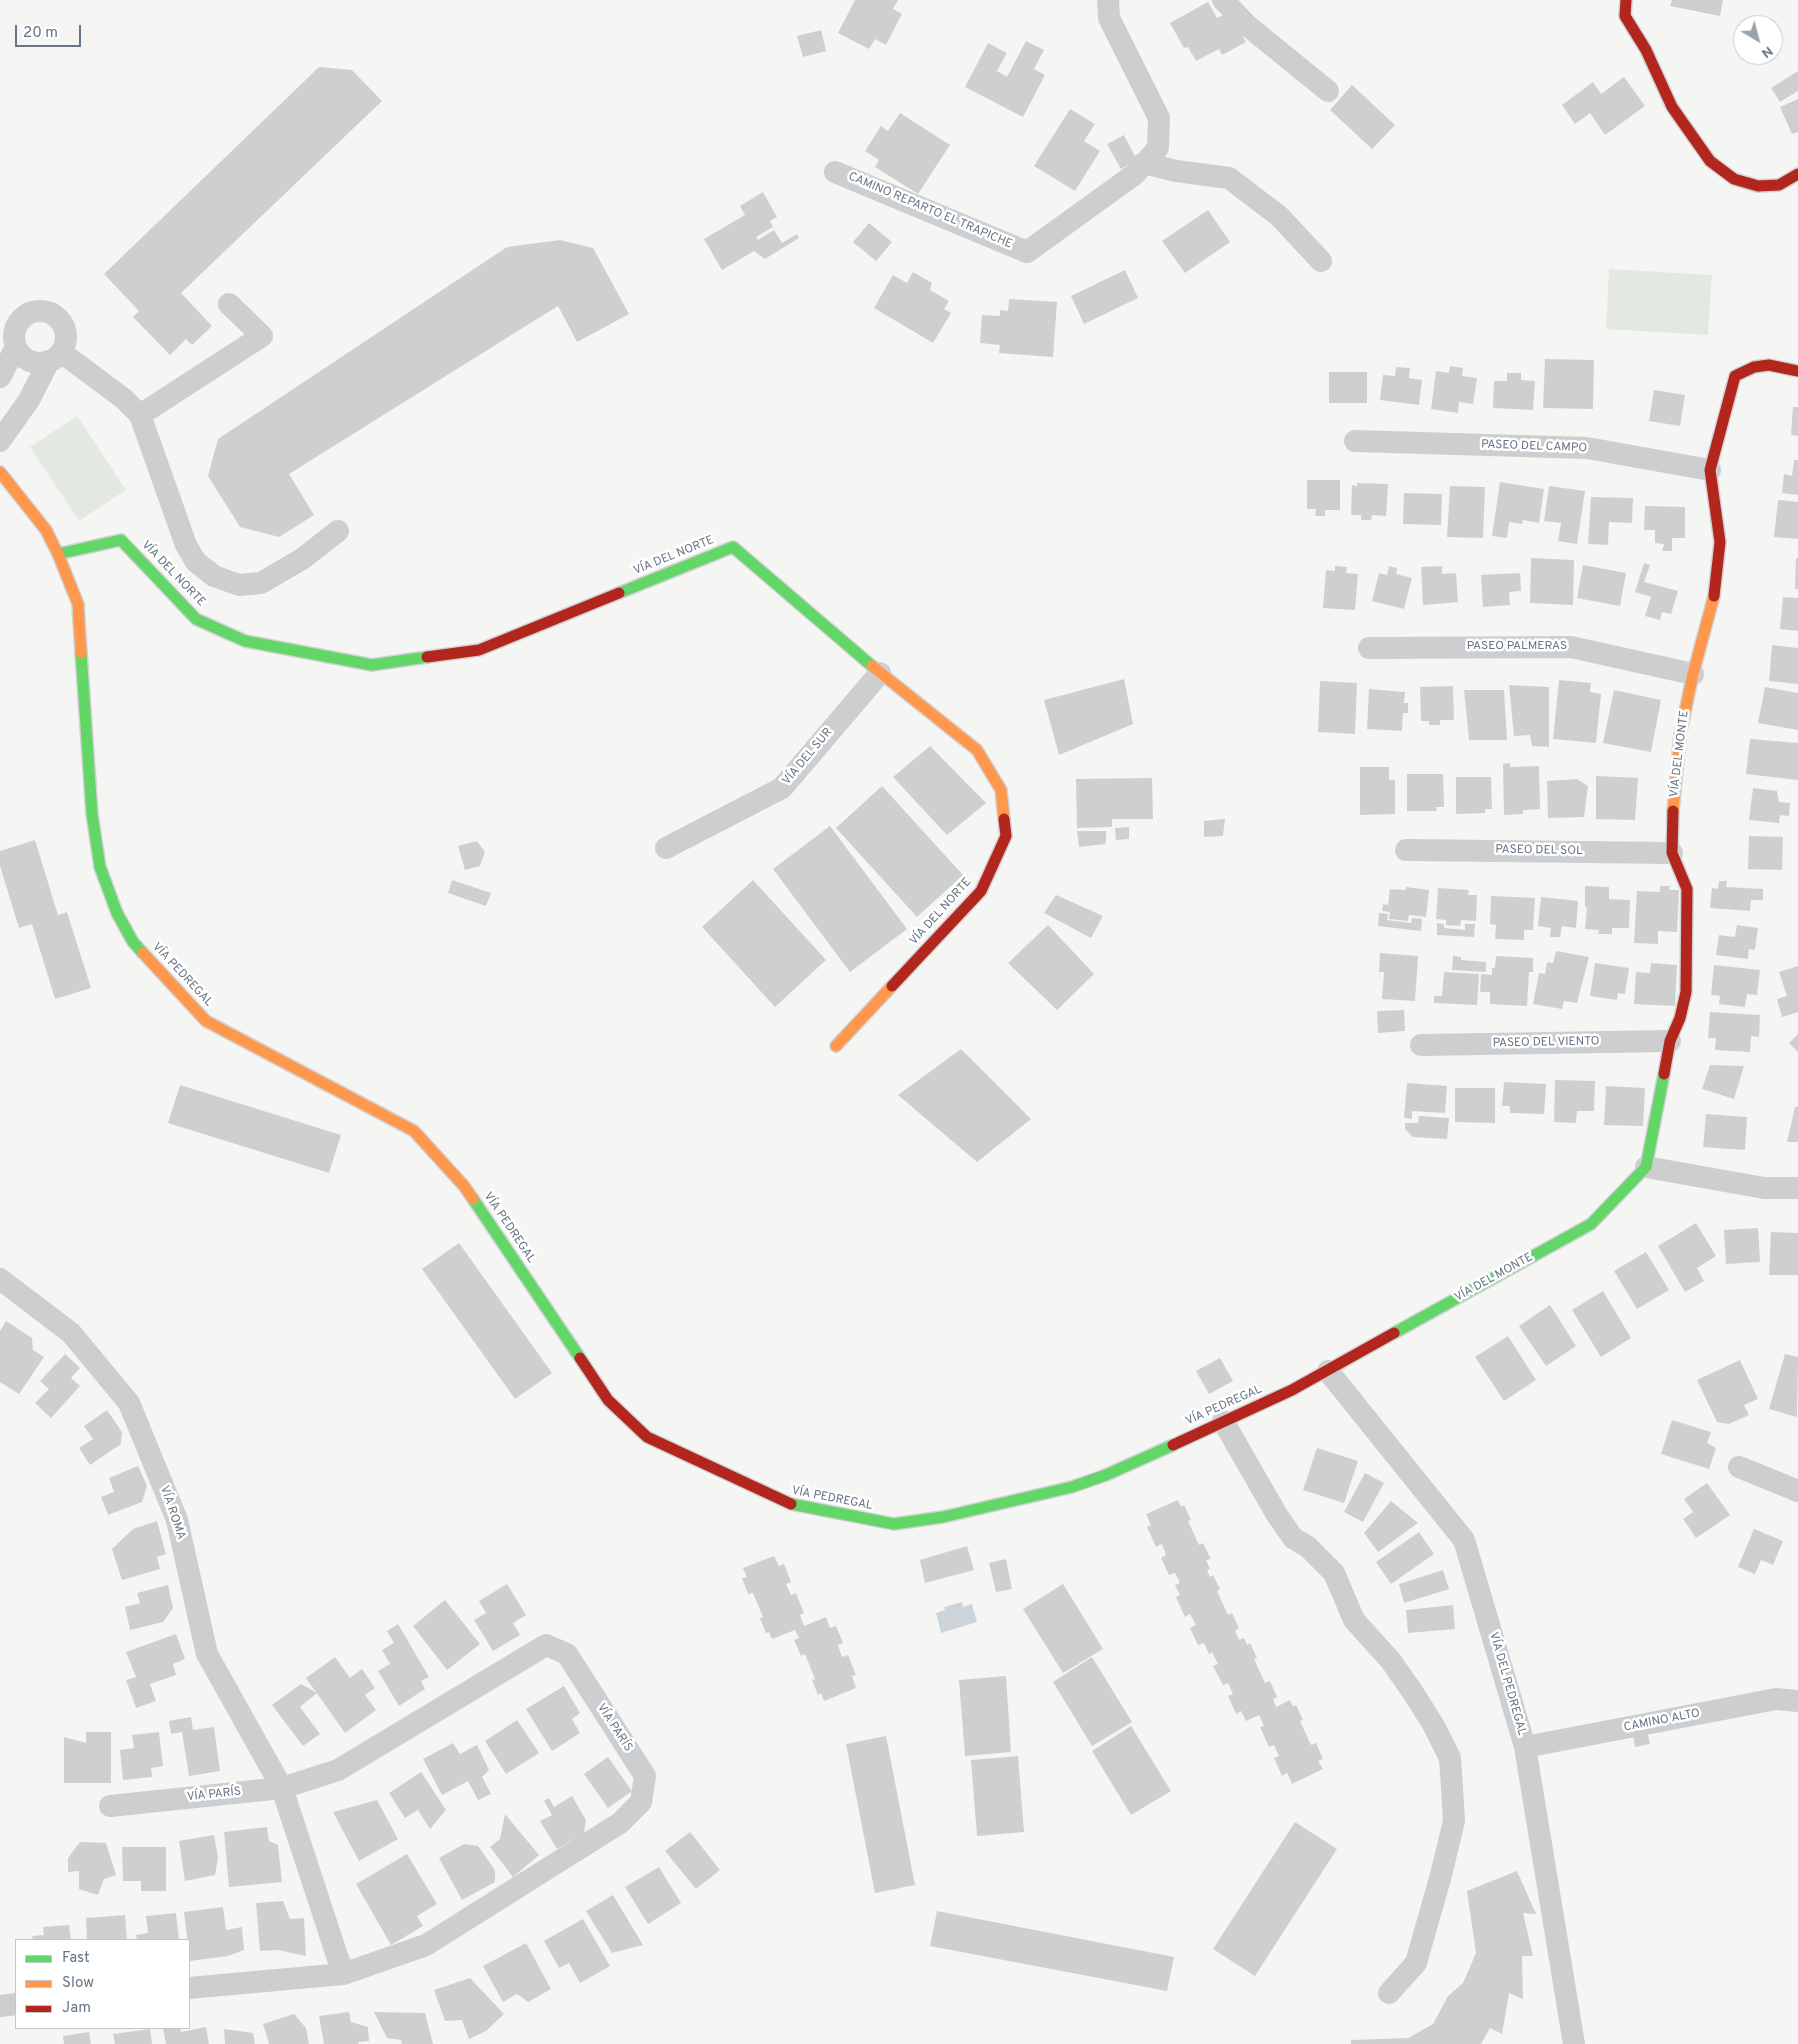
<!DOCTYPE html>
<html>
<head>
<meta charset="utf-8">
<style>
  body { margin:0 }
  #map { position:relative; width:1798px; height:2044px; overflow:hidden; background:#f5f6f4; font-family:Overpass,sans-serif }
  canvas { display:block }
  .legend { position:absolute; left:15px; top:1939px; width:175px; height:90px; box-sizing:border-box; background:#fff; border:1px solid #c2c7ce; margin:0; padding:6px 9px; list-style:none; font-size:15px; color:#667484 }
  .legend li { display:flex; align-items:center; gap:10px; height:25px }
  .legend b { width:25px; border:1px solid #c2c7ce }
  .north { position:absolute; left:1733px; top:15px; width:50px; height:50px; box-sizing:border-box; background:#fff; border:1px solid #c2c7ce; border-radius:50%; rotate:143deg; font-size:14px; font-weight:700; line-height:20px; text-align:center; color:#667484 }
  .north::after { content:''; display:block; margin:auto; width:18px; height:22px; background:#98a2ab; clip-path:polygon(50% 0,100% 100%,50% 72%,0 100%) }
  .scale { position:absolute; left:15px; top:25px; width:66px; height:22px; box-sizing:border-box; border:2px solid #667484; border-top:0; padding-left:6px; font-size:15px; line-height:18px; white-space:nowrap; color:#667484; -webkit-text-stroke:4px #fff; paint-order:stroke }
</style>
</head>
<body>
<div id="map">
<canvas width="1798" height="2044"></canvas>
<ul class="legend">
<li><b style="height:6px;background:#63d668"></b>Fast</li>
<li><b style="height:6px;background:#ff974d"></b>Slow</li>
<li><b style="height:6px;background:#b3261e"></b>Jam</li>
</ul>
<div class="north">N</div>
<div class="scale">20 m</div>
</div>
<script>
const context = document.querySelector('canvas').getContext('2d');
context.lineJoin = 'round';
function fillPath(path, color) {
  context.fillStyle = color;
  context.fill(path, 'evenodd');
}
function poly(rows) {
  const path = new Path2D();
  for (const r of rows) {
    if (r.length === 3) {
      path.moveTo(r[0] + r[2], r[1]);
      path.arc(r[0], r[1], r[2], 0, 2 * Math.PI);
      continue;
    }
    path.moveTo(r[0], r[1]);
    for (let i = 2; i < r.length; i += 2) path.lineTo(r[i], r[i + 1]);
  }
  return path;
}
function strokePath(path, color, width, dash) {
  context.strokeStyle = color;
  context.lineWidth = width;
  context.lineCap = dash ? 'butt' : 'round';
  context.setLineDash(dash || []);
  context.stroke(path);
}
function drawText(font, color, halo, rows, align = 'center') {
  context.font = font + ' Overpass,sans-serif';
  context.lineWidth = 5;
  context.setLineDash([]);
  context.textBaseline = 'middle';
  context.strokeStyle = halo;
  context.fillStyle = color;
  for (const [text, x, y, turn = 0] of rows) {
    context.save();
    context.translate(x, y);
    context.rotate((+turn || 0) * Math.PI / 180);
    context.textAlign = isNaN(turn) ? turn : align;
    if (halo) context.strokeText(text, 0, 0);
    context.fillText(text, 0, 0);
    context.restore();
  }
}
const green = poly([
  [1609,269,1712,275,1708,335,1606,329],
  [77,416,126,490,79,521,30,447]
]);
const water = poly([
  [962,1602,963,1607,972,1604,977,1622,941,1633,936,1613,945,1610,944,1607]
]);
const building = poly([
  [855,0,898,0,893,9,902,14,886,45,875,39,869,49,838,33],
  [1672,0,1723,0,1720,16,1670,6],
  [1208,2,1217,18,1229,12,1246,42,1222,55,1219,49,1196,61,1188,47,1184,48,1170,23],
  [821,30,826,51,803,57,797,36],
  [1026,41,1044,50,1034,69,1045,75,1023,117,965,87,988,43,1007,53,997,71,1007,77],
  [319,67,352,70,382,101,181,293,212,326,192,345,186,339,170,355,133,317,139,311,104,274],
  [1798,71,1798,91,1780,102,1771,88],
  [1624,77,1645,106,1605,135,1590,113,1575,124,1562,105,1593,82,1601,94],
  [1352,85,1395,125,1372,149,1330,110],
  [1798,99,1798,132,1792,134,1780,107],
  [1070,109,1095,124,1084,141,1100,151,1075,191,1034,166],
  [900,113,950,145,918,194,875,167,879,160,865,151,881,126,888,131],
  [1124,135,1137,160,1121,169,1107,144],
  [763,192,777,217,770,221,773,227,756,237,758,240,774,230,782,243,797,234,799,238,765,259,754,251,722,270,704,239,745,215,740,206],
  [1208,210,1230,242,1185,273,1162,241],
  [869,223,892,242,876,261,853,242],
  [560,240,593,248,629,314,577,342,558,306,553,309,289,474,314,515,279,537,240,527,208,476,218,439,507,247],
  [1125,270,1138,298,1084,324,1071,296],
  [913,272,932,283,930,290,949,301,944,309,951,313,933,343,874,308,893,275,907,283],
  [1009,299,1057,302,1053,357,999,353,1000,345,980,343,982,315,1000,316,1000,310,1008,311],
  [1545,359,1594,360,1593,409,1543,408],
  [1450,366,1463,368,1462,376,1477,378,1473,404,1459,402,1458,413,1431,409,1436,371,1449,373],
  [1396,367,1410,368,1409,378,1422,380,1419,405,1380,400,1383,375,1395,376],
  [1329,372,1367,372,1367,403,1329,403],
  [1507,373,1521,373,1521,380,1535,381,1533,410,1493,408,1494,381,1507,381],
  [1654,390,1685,395,1680,426,1649,421],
  [1793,407,1798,407,1798,436,1791,435],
  [1794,460,1798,460,1798,495,1782,493,1784,474,1792,476],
  [1307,480,1340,480,1340,510,1325,510,1325,516,1315,516,1316,509,1307,509],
  [1500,482,1544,489,1539,523,1523,520,1522,524,1509,522,1507,538,1492,536],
  [1357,483,1388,484,1386,516,1372,515,1371,520,1361,520,1361,515,1351,515,1352,485,1357,486],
  [1450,486,1485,487,1483,538,1447,537],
  [1549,486,1585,491,1577,544,1558,541,1561,523,1544,521],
  [1404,493,1442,494,1441,525,1403,524],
  [1591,497,1633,498,1632,523,1609,522,1608,545,1588,544],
  [1778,500,1798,502,1798,539,1774,537],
  [1645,506,1685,507,1685,538,1672,538,1672,551,1662,551,1664,544,1655,543,1655,530,1644,530],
  [1531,558,1574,560,1573,605,1530,603],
  [1796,558,1798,558,1798,589,1795,589],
  [1644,563,1650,565,1644,582,1678,591,1671,614,1662,612,1660,620,1645,616,1651,597,1635,592],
  [1583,565,1626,573,1620,606,1577,598],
  [1335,566,1347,567,1346,573,1358,574,1355,610,1323,608,1326,570,1335,571],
  [1389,566,1397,568,1396,574,1412,578,1404,609,1372,601,1379,573,1387,575],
  [1442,566,1442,574,1456,573,1458,602,1423,605,1421,567],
  [1520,573,1521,591,1509,592,1510,605,1483,607,1481,575],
  [1783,597,1798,598,1798,631,1780,629],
  [1772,645,1798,648,1798,684,1769,681],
  [1124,679,1133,724,1059,755,1044,700],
  [1559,680,1591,683,1590,692,1601,694,1596,743,1553,739],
  [1320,681,1357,683,1355,734,1318,732],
  [1509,685,1549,687,1549,747,1532,746,1530,735,1514,736],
  [1453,686,1454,720,1440,720,1440,725,1429,725,1429,721,1421,721,1420,687],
  [1765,687,1798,693,1798,730,1758,723],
  [1369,689,1405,692,1404,703,1408,703,1408,713,1403,713,1402,731,1367,729],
  [1464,690,1504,690,1507,740,1469,740],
  [1614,690,1661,700,1651,752,1603,743],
  [1750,739,1798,743,1798,780,1746,774],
  [930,746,986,803,947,835,893,777],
  [1510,763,1510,767,1539,766,1540,809,1523,810,1523,814,1504,815,1503,764],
  [1360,767,1389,767,1389,780,1395,780,1395,814,1360,815],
  [1407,774,1443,774,1444,807,1436,807,1437,811,1407,811],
  [1596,776,1638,778,1635,820,1596,819],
  [1456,777,1491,777,1492,809,1485,809,1485,813,1456,814],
  [1152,778,1153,819,1112,819,1112,827,1077,828,1076,779],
  [1577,779,1588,786,1584,817,1548,818,1547,781],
  [882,786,963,875,917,917,836,828],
  [1753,788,1777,791,1779,802,1790,803,1789,816,1780,815,1779,823,1749,820],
  [1225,819,1223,836,1204,837,1204,821],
  [830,826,907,929,850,972,773,869],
  [1129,827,1129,839,1116,840,1115,828],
  [1077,831,1106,831,1106,842,1105,844,1079,847],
  [1749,836,1783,837,1782,870,1748,869],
  [35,840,58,915,67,912,91,988,55,999,32,924,19,928,0,866,0,851],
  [477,841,485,852,480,866,465,870,458,846],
  [452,880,491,893,486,906,448,893],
  [753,880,826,960,775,1007,702,927],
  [1719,881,1727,881,1726,887,1763,889,1763,900,1751,900,1750,911,1710,908,1712,888,1718,889],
  [1585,886,1609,887,1609,899,1630,900,1629,928,1612,928,1612,934,1598,934,1599,930,1585,929,1587,907,1585,907],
  [1660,886,1670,886,1669,890,1679,890,1677,932,1658,931,1658,944,1634,943,1637,891,1660,892],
  [1406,887,1429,890,1426,917,1409,915,1408,921,1389,919,1390,912,1382,911,1383,904,1388,905,1390,889,1406,890],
  [1438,888,1469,890,1468,895,1477,895,1476,921,1461,920,1460,926,1446,925,1446,920,1436,919],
  [1056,895,1103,916,1091,938,1044,913],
  [1491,896,1535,898,1533,930,1524,930,1524,940,1495,939,1496,925,1490,924],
  [1541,897,1578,901,1576,928,1562,926,1560,937,1550,937,1551,928,1538,926],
  [1379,913,1388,914,1387,920,1411,923,1412,918,1422,919,1421,931,1378,926],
  [1437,923,1444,924,1444,928,1465,930,1465,924,1475,924,1474,937,1437,935],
  [1048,925,1094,974,1057,1010,1008,963],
  [1737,925,1758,928,1755,950,1749,949,1748,959,1716,955,1719,935,1735,937],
  [1556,951,1589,957,1577,1003,1564,1001,1562,1009,1533,1004,1539,973,1545,974,1547,962,1553,963],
  [1380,953,1418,956,1415,1001,1382,999,1384,972,1379,972],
  [1453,956,1461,957,1461,960,1486,962,1486,972,1452,970],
  [1496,956,1533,958,1533,972,1529,972,1527,1006,1490,1004,1490,992,1480,992,1481,974,1492,975,1492,968,1495,968],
  [1595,963,1629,968,1625,994,1618,993,1617,1000,1590,996],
  [1651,963,1677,965,1675,1006,1634,1004,1636,972,1650,973],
  [1714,965,1760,970,1757,995,1747,994,1745,1007,1719,1004,1720,996,1711,995],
  [1798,966,1798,1012,1782,1017,1777,999,1787,996,1779,972],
  [1444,972,1479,974,1477,1005,1434,1003,1434,996,1442,996],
  [1404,1010,1405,1031,1378,1033,1377,1011],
  [1710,1012,1760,1015,1759,1037,1751,1036,1750,1052,1715,1050,1716,1038,1708,1038],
  [1798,1034,1798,1052,1789,1043],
  [961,1049,1031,1119,977,1162,898,1095],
  [1710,1065,1744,1066,1734,1099,1702,1089],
  [1555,1080,1595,1081,1594,1111,1577,1111,1576,1123,1554,1122],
  [1504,1082,1546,1084,1544,1114,1510,1113,1510,1106,1502,1106],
  [1407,1083,1447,1086,1445,1113,1412,1111,1412,1119,1404,1118],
  [180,1085,341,1135,329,1173,168,1123],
  [1606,1086,1645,1088,1643,1126,1604,1125],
  [1455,1088,1495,1088,1495,1123,1455,1122],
  [1795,1107,1798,1107,1798,1142,1787,1142],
  [1706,1114,1747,1117,1745,1150,1703,1147],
  [1419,1116,1449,1118,1447,1139,1413,1137,1405,1129,1405,1123,1418,1123],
  [1696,1223,1716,1256,1697,1268,1704,1281,1685,1292,1658,1246],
  [1758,1228,1760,1262,1726,1264,1724,1230],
  [1771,1232,1798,1233,1798,1275,1769,1275],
  [459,1243,552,1373,515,1399,422,1269],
  [1646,1252,1669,1290,1637,1309,1614,1271],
  [1603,1291,1631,1338,1601,1357,1572,1310],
  [1550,1305,1576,1346,1546,1366,1519,1326],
  [6,1321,32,1338,33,1350,44,1357,19,1394,0,1382,0,1331],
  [1508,1336,1536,1380,1504,1401,1475,1357],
  [65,1354,80,1368,71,1378,80,1386,51,1418,35,1403,49,1389,40,1381],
  [1785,1354,1798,1357,1797,1417,1769,1409],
  [1220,1358,1233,1381,1209,1394,1196,1371],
  [1740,1360,1758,1399,1744,1405,1749,1415,1729,1424,1717,1422,1697,1380],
  [107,1410,122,1432,121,1444,90,1465,79,1448,93,1439,84,1426],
  [1672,1420,1711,1432,1707,1443,1716,1448,1709,1469,1661,1454],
  [1317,1448,1358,1461,1344,1503,1303,1490],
  [138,1466,147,1486,142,1502,108,1515,101,1497,114,1492,109,1478],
  [1365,1473,1384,1483,1363,1522,1344,1512],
  [1707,1483,1730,1515,1696,1538,1683,1519,1693,1512,1684,1499],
  [1178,1500,1181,1507,1184,1505,1191,1520,1188,1521,1199,1545,1203,1543,1211,1559,1206,1560,1210,1569,1207,1570,1210,1577,1213,1575,1220,1589,1217,1591,1228,1615,1232,1613,1239,1628,1235,1631,1239,1640,1244,1638,1247,1645,1250,1643,1257,1658,1254,1659,1265,1683,1270,1681,1277,1697,1273,1699,1276,1707,1290,1700,1293,1707,1296,1705,1303,1720,1300,1721,1311,1745,1316,1743,1323,1759,1318,1761,1323,1769,1292,1784,1287,1773,1282,1776,1274,1758,1279,1756,1274,1745,1269,1747,1260,1727,1264,1726,1259,1715,1246,1721,1241,1711,1236,1714,1228,1696,1233,1694,1228,1683,1223,1685,1213,1666,1218,1664,1212,1652,1209,1654,1204,1643,1198,1645,1190,1628,1196,1625,1190,1614,1185,1617,1176,1597,1180,1595,1175,1585,1180,1583,1175,1573,1169,1575,1161,1558,1166,1555,1162,1544,1156,1547,1147,1527,1151,1525,1146,1514],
  [1391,1501,1418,1523,1378,1552,1364,1533],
  [157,1521,166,1554,157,1557,160,1569,122,1580,112,1549,133,1529],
  [1754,1529,1783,1541,1773,1565,1761,1560,1755,1574,1738,1567],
  [1419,1532,1434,1554,1391,1584,1376,1562],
  [967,1546,974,1570,925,1583,920,1560],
  [774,1556,779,1566,784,1564,791,1582,786,1584,791,1595,796,1593,804,1613,800,1615,804,1626,826,1617,830,1628,836,1626,843,1643,838,1645,842,1657,848,1655,856,1675,852,1676,856,1688,824,1701,821,1693,818,1695,812,1680,815,1679,805,1654,801,1656,794,1640,799,1638,795,1630,772,1639,769,1632,766,1633,760,1618,763,1617,753,1593,748,1594,742,1578,747,1577,743,1568],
  [1006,1559,1012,1589,996,1592,989,1563],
  [1443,1570,1449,1589,1404,1603,1399,1584],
  [507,1584,526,1615,513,1623,520,1635,493,1651,474,1620,486,1613,479,1601],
  [1063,1584,1103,1649,1063,1673,1023,1609],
  [168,1585,173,1608,163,1622,130,1630,125,1607,140,1603,137,1593],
  [445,1600,480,1644,447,1670,413,1626],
  [1453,1605,1455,1629,1408,1633,1406,1610],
  [398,1624,429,1677,421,1681,425,1689,399,1706,378,1671,390,1664,382,1650,394,1643,387,1631],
  [176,1634,185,1659,173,1664,176,1675,150,1684,156,1701,136,1708,126,1680,136,1677,126,1652],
  [335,1657,350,1678,362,1669,375,1688,365,1695,376,1710,345,1733,306,1678],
  [1092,1657,1132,1722,1092,1746,1053,1682],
  [1006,1676,1011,1752,965,1756,959,1680],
  [301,1684,317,1693,300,1707,320,1734,303,1746,272,1705],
  [564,1686,580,1713,572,1719,580,1733,552,1751,526,1709],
  [191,1717,193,1730,214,1727,220,1771,189,1776,182,1732,171,1734,169,1721],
  [517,1720,539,1753,506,1774,485,1741],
  [1131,1726,1171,1791,1131,1815,1092,1751],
  [1646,1727,1650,1744,1635,1747,1632,1730],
  [86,1732,111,1732,111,1783,64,1783,64,1737,86,1743],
  [159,1732,163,1766,151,1768,152,1777,123,1780,120,1750,134,1748,132,1735],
  [886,1736,915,1885,875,1893,846,1744],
  [453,1743,460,1754,477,1745,489,1770,482,1777,491,1794,478,1800,468,1781,442,1795,423,1759],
  [1018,1756,1024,1832,977,1836,971,1760],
  [608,1757,632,1791,608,1808,584,1774],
  [421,1772,446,1810,430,1829,418,1810,405,1818,389,1793],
  [572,1796,586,1820,584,1833,557,1849,540,1821,552,1815,544,1801,549,1798,554,1807],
  [377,1800,398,1839,359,1861,333,1812],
  [505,1814,539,1855,513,1877,490,1847,500,1839],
  [1295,1822,1337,1849,1255,1976,1213,1949],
  [267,1827,269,1841,278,1845,282,1882,229,1887,224,1832],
  [690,1832,720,1870,696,1889,665,1851],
  [214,1835,218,1858,215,1875,185,1881,179,1841],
  [80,1842,106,1843,116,1875,104,1879,98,1895,79,1889,79,1871,68,1872,68,1858],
  [464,1844,478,1846,495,1870,495,1882,462,1900,439,1858],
  [122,1847,166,1847,166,1891,141,1891,141,1881,123,1881],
  [407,1854,437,1904,417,1916,423,1926,391,1945,356,1884],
  [659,1867,681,1903,648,1924,625,1887],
  [1517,1871,1536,1914,1523,1913,1533,1956,1522,1956,1523,1999,1509,1993,1502,2034,1490,2028,1481,2044,1351,2044,1351,2040,1408,2038,1433,2024,1448,1996,1463,1983,1476,1953,1467,1891],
  [613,1895,643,1945,612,1953,586,1911],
  [283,1901,290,1919,304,1918,306,1956,278,1950,260,1951,256,1903],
  [223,1907,226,1930,242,1927,244,1950,228,1956,190,1961,184,1912],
  [937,1911,1174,1957,1167,1991,930,1946],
  [176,1913,179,1940,137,1940,136,1935,148,1933,146,1916],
  [125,1915,127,1940,87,1940,86,1918],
  [583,1919,610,1966,580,1983,569,1963,559,1968,544,1941],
  [69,1925,71,1940,33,1940,32,1936,44,1935,43,1927],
  [526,1943,551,1989,528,2002,517,1994,503,2002,483,1966],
  [470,1978,504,2014,486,2031,469,2039,462,2020,445,2021,434,1990],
  [349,2012,351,2022,368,2027,369,2041,358,2042,359,2044,324,2044,319,2016],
  [374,2012,425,2013,433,2044,402,2044,401,2040,387,2038],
  [294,2014,306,2028,309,2044,269,2044,263,2024],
  [206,2027,209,2044,166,2044,163,2029,180,2028,181,2032],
  [150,2029,152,2044,115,2044,113,2034],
  [224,2029,253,2033,255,2044,225,2044],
  [89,2032,91,2044,64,2044,63,2036]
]);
const street = poly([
  [1223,0,1248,26,1328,91],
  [1144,163,1176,171,1229,178,1279,216,1321,261],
  [835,172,1027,252,1135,174,1158,148,1159,118,1109,18,1108,0],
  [40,337,26],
  [61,352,124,399,140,415,186,545,196,562,214,576,239,585,261,583,302,559,338,531],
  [0,377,16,347],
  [140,415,262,336,229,304],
  [0,441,29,400,49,361],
  [1355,441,1587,448,1710,470],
  [1369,648,1571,647,1693,674],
  [666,848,782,788,880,673],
  [1406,850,1672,853],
  [1421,1045,1670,1041],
  [1646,1167,1764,1188,1798,1188],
  [0,1279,71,1333,129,1403,177,1520,207,1654,282,1788,343,1974],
  [1328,1371,1464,1540,1525,1747,1574,2044],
  [1223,1421,1277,1515,1293,1538,1308,1547,1334,1573,1354,1620,1391,1661,1414,1694,1434,1726,1450,1758,1454,1821,1441,1875,1416,1963,1389,1993],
  [1739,1467,1798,1491],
  [1525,1747,1776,1699,1798,1701],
  [110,1806,282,1788,338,1770,546,1645,567,1654,645,1776,641,1802,620,1823,426,1945,343,1974,189,1988],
  [0,2006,16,2004]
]);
const fast = poly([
  [58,554,121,540,196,619,245,641,372,665,427,657],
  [619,593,733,547,872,666],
  [81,653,92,814,100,867,117,913,133,942,143,953],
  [473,1199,580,1358],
  [1394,1333,1591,1224,1646,1167,1664,1074],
  [791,1504,894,1524,943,1517,1072,1487,1106,1475,1173,1445]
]);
const slow = poly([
  [0,472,46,530,58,554,78,604,81,653],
  [872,666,977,750,1001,790,1004,819],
  [1673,811,1680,735,1693,674,1714,596],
  [143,953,206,1021,414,1131,464,1186,473,1199],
  [836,1046,892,986]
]);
const jam = poly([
  [1626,0,1625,16,1646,50,1672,107,1710,161,1734,179,1758,186,1779,185,1798,174],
  [1714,596,1720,542,1710,470,1735,376,1754,367,1769,365,1798,371],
  [427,657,479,650,619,593],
  [892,986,981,891,1006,836,1004,819],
  [1664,1074,1670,1041,1680,1018,1686,992,1687,889,1672,853,1673,811],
  [580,1358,608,1400,647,1437,791,1504],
  [1173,1445,1292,1390,1394,1333]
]);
const streetNames = [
  ["CAMINO REPARTO EL TRAPICHE",930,211,23],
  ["PASEO DEL CAMPO",1534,447,2],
  ["VÍA DEL NORTE",674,556,-22],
  ["VÍA DEL NORTE",173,574,46],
  ["PASEO PALMERAS",1517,647],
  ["VÍA DEL MONTE",1680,754,-83],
  ["VÍA DEL SUR",808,757,-50],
  ["PASEO DEL SOL",1539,851,1],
  ["VÍA DEL NORTE",941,912,-48],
  ["VÍA PEDREGAL",182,975,47],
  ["PASEO DEL VIENTO",1546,1043,-1],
  ["VÍA PEDREGAL",509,1228,56],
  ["VÍA DEL MONTE",1494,1278,-29],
  ["VÍA PEDREGAL",1224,1406,-24],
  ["VÍA PEDREGAL",832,1499,11],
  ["VÍA ROMA",172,1513,71],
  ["VÍA DEL PEDREGAL",1507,1684,74],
  ["CAMINO ALTO",1662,1721,-11],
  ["VÍA PARÍS",614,1728,57],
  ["VÍA PARÍS",214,1795,-6]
];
fillPath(green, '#e4e8e2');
fillPath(water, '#cdd4d7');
fillPath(building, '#ced0d0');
strokePath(fast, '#d1d2d3', 14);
strokePath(slow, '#d1d2d3', 14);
strokePath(jam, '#d1d2d3', 14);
strokePath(street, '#cdcecf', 22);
strokePath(fast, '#63d668', 11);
strokePath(slow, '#ff974d', 11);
strokePath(jam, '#b3261e', 11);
drawText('12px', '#667484', '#fff', streetNames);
</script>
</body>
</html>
